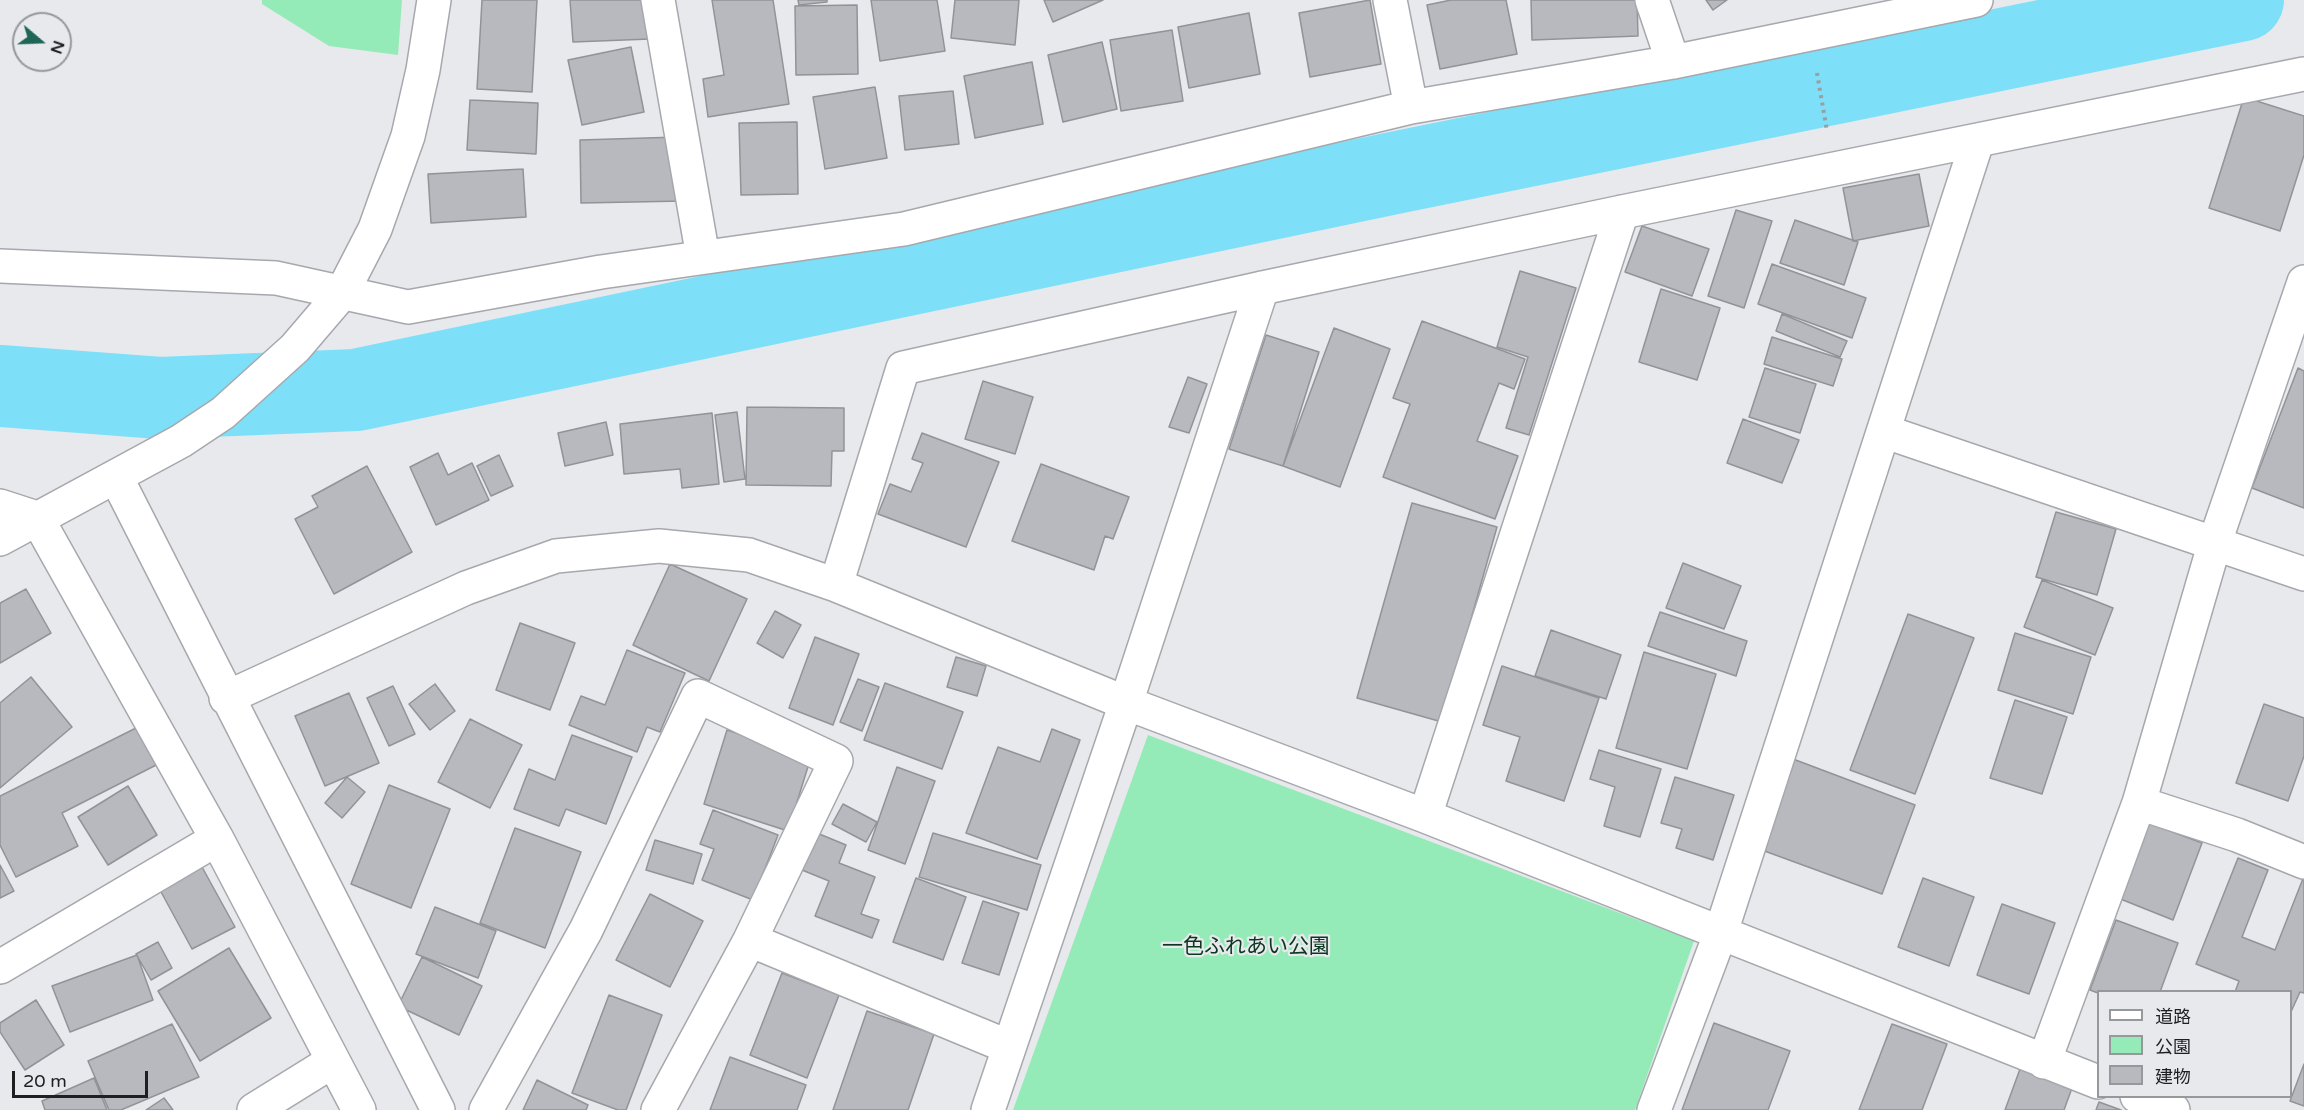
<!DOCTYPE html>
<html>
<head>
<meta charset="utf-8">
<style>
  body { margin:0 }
  #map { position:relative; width:2304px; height:1110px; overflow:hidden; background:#e7e9ed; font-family:"Varela Round","Noto Sans JP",sans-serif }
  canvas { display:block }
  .legend { position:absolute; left:2097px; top:990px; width:195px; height:108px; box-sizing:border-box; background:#e7e9ed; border:2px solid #97989b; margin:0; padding:8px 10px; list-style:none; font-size:18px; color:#1e1f20 }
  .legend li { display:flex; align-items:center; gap:12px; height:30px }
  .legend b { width:30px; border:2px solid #97989b }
  .north { position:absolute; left:12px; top:12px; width:60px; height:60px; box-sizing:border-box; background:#e7e9ed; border:2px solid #97989b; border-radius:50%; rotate:109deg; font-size:16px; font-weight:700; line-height:24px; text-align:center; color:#1e1f20 }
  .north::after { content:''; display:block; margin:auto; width:21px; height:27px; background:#206658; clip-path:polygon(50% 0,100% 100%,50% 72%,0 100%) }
  .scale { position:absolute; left:12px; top:1071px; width:136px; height:27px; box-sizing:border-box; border:3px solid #1e1f20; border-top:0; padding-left:8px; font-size:18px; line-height:21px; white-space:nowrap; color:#1e1f20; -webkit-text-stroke:4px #e7e9ed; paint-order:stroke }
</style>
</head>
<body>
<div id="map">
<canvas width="2304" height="1110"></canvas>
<ul class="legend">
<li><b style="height:8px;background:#fff"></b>道路</li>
<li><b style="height:16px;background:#95ebb7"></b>公園</li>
<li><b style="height:16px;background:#b7b9be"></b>建物</li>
</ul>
<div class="north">N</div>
<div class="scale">20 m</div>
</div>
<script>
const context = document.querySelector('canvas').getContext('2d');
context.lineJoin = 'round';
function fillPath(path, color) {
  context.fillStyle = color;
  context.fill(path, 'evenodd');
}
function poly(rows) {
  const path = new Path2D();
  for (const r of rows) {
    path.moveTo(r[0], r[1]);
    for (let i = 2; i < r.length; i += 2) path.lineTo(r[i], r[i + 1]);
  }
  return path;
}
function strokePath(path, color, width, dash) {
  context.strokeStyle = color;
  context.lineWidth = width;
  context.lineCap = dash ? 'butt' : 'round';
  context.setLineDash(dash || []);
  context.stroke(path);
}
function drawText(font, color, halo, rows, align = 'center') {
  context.font = font + ' "Varela Round","Noto Sans JP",sans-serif';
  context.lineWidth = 4.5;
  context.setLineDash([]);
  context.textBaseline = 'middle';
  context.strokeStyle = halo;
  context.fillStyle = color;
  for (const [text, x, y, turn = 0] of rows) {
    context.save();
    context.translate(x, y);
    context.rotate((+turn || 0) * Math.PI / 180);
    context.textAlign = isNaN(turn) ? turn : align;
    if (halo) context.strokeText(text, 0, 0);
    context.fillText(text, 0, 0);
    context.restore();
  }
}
const green = poly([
  [262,0,402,0,398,55,329,46,262,4],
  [1148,735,1694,941,1635,1110,1013,1110]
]);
const river = poly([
  [0,386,160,398,356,390,1394,173,2243,0]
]);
const building = poly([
  [482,0,537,0,532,92,477,89,482,0],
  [570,0,648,0,650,39,573,42,570,0],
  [712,0,773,0,789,104,708,117,703,79,724,75,712,0],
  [798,0,827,0,827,2,799,5,798,0],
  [871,0,937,0,945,51,880,61,871,0],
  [955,0,1019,0,1015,45,951,38,955,0],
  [1044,0,1103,0,1053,22,1044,0],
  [1370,0,1381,64,1310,77,1299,13,1370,0],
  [1451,0,1506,0,1517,54,1440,69,1427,5,1451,0],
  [1531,0,1637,0,1638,36,1532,40,1531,0],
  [1706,0,1727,0,1713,10,1706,0],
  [857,5,858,74,796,75,795,6,857,5],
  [1249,13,1260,74,1189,88,1178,27,1249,13],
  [1172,30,1183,101,1121,111,1110,40,1172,30],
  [1102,42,1117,109,1063,122,1048,55,1102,42],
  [631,47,644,112,582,125,568,60,631,47],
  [1032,62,1043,124,975,138,964,76,1032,62],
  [875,87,887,158,825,169,813,97,875,87],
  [953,91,959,144,905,150,899,96,953,91],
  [2244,97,2304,116,2304,155,2280,231,2209,208,2244,97],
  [470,100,538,103,536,154,467,150,470,100],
  [797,122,798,194,741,195,739,123,797,122],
  [679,137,684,201,581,203,580,140,679,137],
  [523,169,526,217,431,223,428,174,523,169],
  [1919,174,1929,226,1853,241,1843,188,1919,174],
  [1736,210,1772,221,1744,308,1708,296,1736,210],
  [1795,220,1858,242,1844,285,1780,263,1795,220],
  [1642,226,1709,249,1692,296,1625,272,1642,226],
  [1772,264,1866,298,1852,338,1758,304,1772,264],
  [1520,271,1576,288,1529,435,1506,428,1528,357,1497,347,1520,271],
  [1661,289,1720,308,1697,380,1639,362,1661,289],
  [1782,314,1847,341,1840,357,1776,331,1782,314],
  [1422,321,1525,359,1514,389,1499,383,1477,441,1518,456,1495,519,1383,477,1410,404,1393,398,1422,321],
  [1334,328,1390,349,1340,487,1283,466,1334,328],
  [1266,335,1319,352,1283,466,1229,449,1266,335],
  [1772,337,1842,359,1833,386,1764,364,1772,337],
  [1765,368,1816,384,1800,433,1749,417,1765,368],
  [2298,368,2304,371,2304,508,2252,488,2298,368],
  [1188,377,1207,384,1189,433,1169,427,1188,377],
  [983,381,1033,397,1015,454,965,439,983,381],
  [747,407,844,408,844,451,832,451,831,486,746,485,747,407],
  [737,412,745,479,724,482,715,415,737,412],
  [712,413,719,484,682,488,680,469,624,474,620,424,712,413],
  [1743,419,1799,440,1782,483,1727,463,1743,419],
  [606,422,613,455,565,466,558,433,606,422],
  [922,433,999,462,966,547,878,514,890,484,911,492,923,463,912,459,922,433],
  [438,453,448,475,472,463,489,500,436,525,410,467,438,453],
  [499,455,513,486,491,496,477,466,499,455],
  [1041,464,1129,497,1113,539,1105,536,1094,570,1012,541,1041,464],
  [367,466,412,552,334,594,295,519,318,507,312,496,367,466],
  [1412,503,1497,527,1442,722,1357,698,1412,503],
  [2056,512,2116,529,2097,595,2036,577,2056,512],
  [1683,563,1741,586,1724,629,1666,608,1683,563],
  [670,564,747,599,709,681,633,645,670,564],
  [2042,580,2113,608,2095,655,2024,627,2042,580],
  [26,589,51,633,0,663,0,603,26,589],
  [775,611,801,625,783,658,757,643,775,611],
  [1660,612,1747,641,1736,676,1648,646,1660,612],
  [1908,614,1974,638,1915,794,1850,770,1908,614],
  [520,623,575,643,550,710,496,690,520,623],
  [1551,630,1621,655,1606,699,1535,676,1551,630],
  [2015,633,2091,657,2073,714,1998,690,2015,633],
  [815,637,859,654,833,725,789,708,815,637],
  [627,650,685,673,660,732,647,727,637,752,569,725,581,696,605,705,627,650],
  [1644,652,1716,674,1687,769,1616,748,1644,652],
  [956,657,986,666,977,696,947,687,956,657],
  [1502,666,1599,698,1564,801,1506,781,1520,737,1483,725,1502,666],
  [31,677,72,727,0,788,0,703,31,677],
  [858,679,879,687,862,731,840,722,858,679],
  [885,683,963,712,942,769,864,740,885,683],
  [435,684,455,711,430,730,409,704,435,684],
  [393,686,415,734,389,746,367,698,393,686],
  [349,693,379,763,325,786,295,716,349,693],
  [2015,700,2067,717,2042,794,1990,778,2015,700],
  [2264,704,2304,718,2304,756,2288,801,2236,783,2264,704],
  [470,719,522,745,490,808,438,782,470,719],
  [148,722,166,760,62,813,78,846,16,877,0,845,0,796,148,722],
  [1052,729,1080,740,1037,859,966,833,998,747,1040,762,1052,729],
  [727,730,811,757,788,831,704,804,727,730],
  [572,735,632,757,606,824,566,809,559,826,514,809,529,769,555,780,572,735],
  [1599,750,1661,769,1640,837,1604,826,1615,787,1590,779,1599,750],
  [1793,759,1915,805,1882,894,1759,849,1793,759],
  [897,767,935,781,905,864,868,850,897,767],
  [347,777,365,792,342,818,325,803,347,777],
  [1675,777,1734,795,1713,860,1676,848,1682,829,1661,823,1675,777],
  [389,785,450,809,411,908,351,884,389,785],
  [128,786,157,835,108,865,78,817,128,786],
  [843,804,877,822,866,842,832,824,843,804],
  [713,810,778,835,753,900,702,880,714,849,700,844,713,810],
  [2141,820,2202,843,2173,920,2113,896,2141,820],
  [515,828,581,852,545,948,480,923,515,828],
  [817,833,846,845,839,863,875,877,861,914,879,920,872,938,815,916,829,881,802,870,817,833],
  [933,833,1041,865,1027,910,919,877,933,833],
  [655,840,702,854,693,884,646,870,655,840],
  [2238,858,2268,870,2242,937,2275,950,2304,876,2304,993,2300,992,2290,1014,2290,992,2235,992,2239,981,2196,964,2238,858],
  [0,865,14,891,0,898,0,865],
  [202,867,235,927,192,949,160,890,202,867],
  [916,878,966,897,943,960,893,942,916,878],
  [1923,878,1974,897,1949,966,1898,947,1923,878],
  [650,894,703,921,670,987,616,960,650,894],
  [983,901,1019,913,999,975,962,963,983,901],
  [2002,904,2055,923,2029,994,1977,975,2002,904],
  [435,907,496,931,478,978,416,954,435,907],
  [2116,920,2178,943,2160,992,2098,993,2090,990,2116,920],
  [158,942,172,968,151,980,136,954,158,942],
  [229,948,271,1018,200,1061,158,991,229,948],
  [137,955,153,1000,70,1032,52,986,137,955],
  [422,957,482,986,459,1035,398,1006,422,957],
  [782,973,839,995,807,1078,750,1055,782,973],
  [609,995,662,1015,626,1110,618,1110,572,1093,609,995],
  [36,1000,64,1045,25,1070,0,1032,0,1023,36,1000],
  [867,1011,934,1034,908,1110,833,1110,867,1011],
  [1714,1023,1790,1051,1768,1110,1682,1110,1714,1023],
  [172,1024,199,1077,121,1110,109,1110,88,1061,172,1024],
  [1892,1024,1947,1044,1922,1110,1859,1110,1892,1024],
  [730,1057,806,1085,797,1110,710,1110,730,1057],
  [2304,1064,2304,1106,2290,1101,2304,1064],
  [2020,1069,2072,1088,2064,1110,2005,1110,2020,1069],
  [94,1078,107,1110,45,1110,42,1101,94,1078],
  [537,1080,588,1105,586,1110,523,1110,537,1080],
  [164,1098,173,1110,146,1110,164,1098],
  [2099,1102,2121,1110,2096,1110,2099,1102]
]);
const path = poly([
  [1817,73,1827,131]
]);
const street = poly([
  [658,0,703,257],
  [1390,0,1411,107],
  [1652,0,1673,62],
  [0,266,276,278,408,307,601,272,904,229,1411,107,1673,62,1976,0],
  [1886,432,2304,574],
  [116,477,438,1110],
  [0,506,37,518,217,839,359,1110],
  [0,539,181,441,223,413,295,348,342,293,375,229,408,136,423,70,434,0],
  [836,585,903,368,1262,288,1622,212,2304,74],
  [226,698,466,588,556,556,659,546,749,555,836,585,1126,703,1425,816,2098,1082],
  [2139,803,2237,835,2304,862],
  [1425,816,1622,212],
  [0,967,217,839],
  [2044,1062,2139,803,2215,542,2304,282],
  [2137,1096,2173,1110],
  [254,1110,333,1061],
  [486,1110,586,930,698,696,836,761,750,940,1009,1047],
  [658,1110,750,940],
  [988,1110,1126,703,1262,288],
  [1654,1110,1721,932,1977,142]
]);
const parkNames = [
  ["一色ふれあい公園",1246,947]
];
fillPath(green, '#95ebb7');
strokePath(river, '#7de0f8', 82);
fillPath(building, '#b7b9be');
strokePath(building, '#919397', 1.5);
strokePath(street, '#a6a8ad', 36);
strokePath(path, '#9c9da0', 4, [3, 4.5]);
strokePath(street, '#fff', 33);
drawText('21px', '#0b361f', '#e7e9ed', parkNames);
</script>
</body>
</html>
